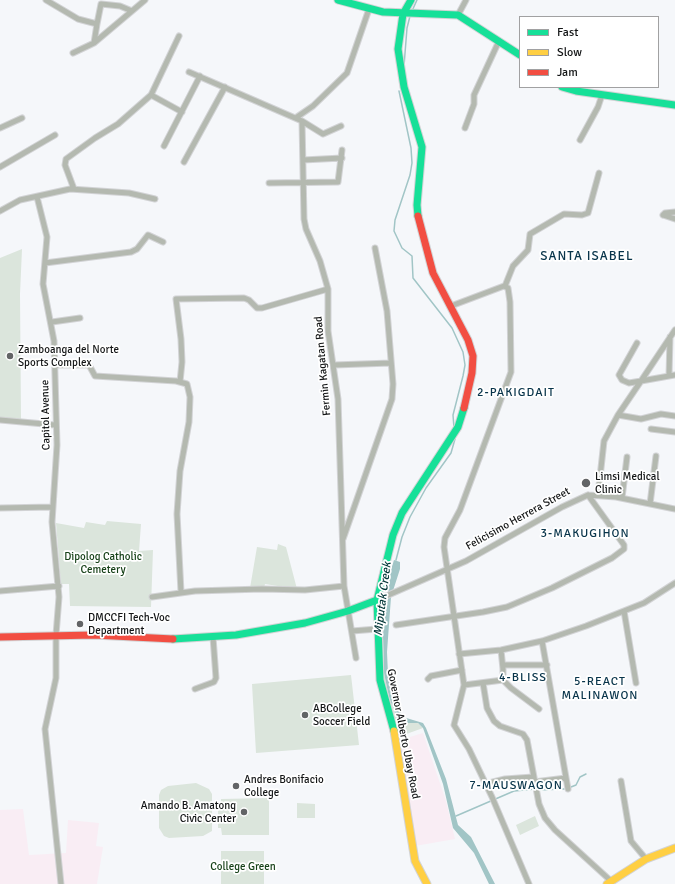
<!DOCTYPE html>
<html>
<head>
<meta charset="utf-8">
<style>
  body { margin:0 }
  #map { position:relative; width:675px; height:884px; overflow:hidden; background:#f5f7fa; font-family:Signika,sans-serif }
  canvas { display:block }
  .legend { position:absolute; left:519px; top:16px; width:140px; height:72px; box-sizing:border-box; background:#fff; border:1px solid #a1a1a2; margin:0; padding:5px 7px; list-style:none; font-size:12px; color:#131516 }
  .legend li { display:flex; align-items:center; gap:8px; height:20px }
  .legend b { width:20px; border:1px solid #a1a1a2 }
</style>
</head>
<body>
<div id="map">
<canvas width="675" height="884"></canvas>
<ul class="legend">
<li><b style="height:5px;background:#16e098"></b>Fast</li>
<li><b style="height:5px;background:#ffcf43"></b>Slow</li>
<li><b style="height:5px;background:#f24e42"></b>Jam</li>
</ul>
</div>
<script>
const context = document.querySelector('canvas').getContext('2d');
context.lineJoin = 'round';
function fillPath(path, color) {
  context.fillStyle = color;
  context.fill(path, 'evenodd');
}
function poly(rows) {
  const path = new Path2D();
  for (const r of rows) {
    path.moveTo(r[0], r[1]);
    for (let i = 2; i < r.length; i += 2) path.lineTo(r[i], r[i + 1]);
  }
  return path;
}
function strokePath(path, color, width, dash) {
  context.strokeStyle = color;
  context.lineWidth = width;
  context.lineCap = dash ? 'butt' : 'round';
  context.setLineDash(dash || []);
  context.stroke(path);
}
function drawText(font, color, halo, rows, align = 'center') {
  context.font = font + ' Signika,sans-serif';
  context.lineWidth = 3.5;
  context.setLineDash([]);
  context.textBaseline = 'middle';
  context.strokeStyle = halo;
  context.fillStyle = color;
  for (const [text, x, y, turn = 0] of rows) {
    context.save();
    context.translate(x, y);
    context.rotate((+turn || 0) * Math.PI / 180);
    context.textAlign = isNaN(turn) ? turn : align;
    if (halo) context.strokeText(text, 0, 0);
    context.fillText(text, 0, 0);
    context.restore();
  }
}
const commercial = poly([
  [423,733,446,801,455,839,415,846,400,740],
  [23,809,29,855,66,853,68,820,99,823,96,846,103,847,97,884,0,884,0,810]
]);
const green = poly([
  [22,249,20,294,21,419,0,418,0,258],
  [107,521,141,524,139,551,153,550,151,607,70,606,69,584,61,584,56,523,84,528,86,522,105,525],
  [278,544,286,547,297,589,265,584,264,588,250,588,257,547,277,550],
  [387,598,383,635,383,652,384,673,389,697,397,718,418,723,423,728,398,737,382,676,380,605,383,599],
  [351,675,359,745,256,753,252,684],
  [196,783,209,789,212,794,212,831,203,836,169,838,164,836,159,828,159,795,161,790,168,786],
  [269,798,269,835,222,835,221,828,218,828,218,806,221,806,221,799],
  [297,803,315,804,315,818,297,818],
  [535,816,539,826,520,835,516,825],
  [221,851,264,851,264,884,221,884]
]);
const water = poly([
  [394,560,400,562,400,569,391,597,387,652,388,675,396,704,403,717,423,723,426,728,446,779,458,825,471,837,495,884,489,884,474,853,453,828,443,784,423,728,418,723,407,723,397,718,389,697,384,673,383,635,390,573]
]);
const stream = poly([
  [412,11,417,0],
  [404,66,407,28,410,16],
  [399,91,411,148,412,163,410,175,395,220,394,231,402,248,412,256,413,278,452,328,463,352,465,365,463,376,453,415,454,428],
  [396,560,402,537,410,517,426,488,451,453,455,439],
  [571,787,576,785,580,777,586,774],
  [538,790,564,789],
  [456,816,514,791,535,789]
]);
const street = poly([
  [46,0,78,19,97,24,94,43],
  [458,15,466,0],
  [97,24,101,4,120,6,132,11],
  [73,53,94,43,145,0],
  [189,72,302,121,304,219,306,229,320,261,328,289,328,331,338,399,344,586,356,658],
  [151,95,182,112],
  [297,117,313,106,347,73,369,9],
  [302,121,323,134,341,126],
  [0,128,22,118],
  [465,128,474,104,474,95,499,41],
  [580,140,598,107,602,95],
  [164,146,200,76],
  [303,160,342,158],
  [184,162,225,87],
  [0,167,55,135],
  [269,183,338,182,342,150],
  [74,189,65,165,66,159,95,138,118,124,151,95,179,36],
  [37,197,47,237,43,284,54,341,57,445,52,522,59,597,56,635,56,678,45,729,61,884],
  [0,211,20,200,70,189,129,193,155,199],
  [663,215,665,213,675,212],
  [663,215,675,219],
  [45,263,131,252,137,249,148,235,163,242],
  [505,286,513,266,528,250,530,234,564,214,582,215,588,213,599,173],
  [451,306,504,286,508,288,510,302,511,372,460,510,445,538,444,547,464,685,454,725,469,749,492,797,529,884],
  [52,322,80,318],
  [637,343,619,375,622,380,629,383,641,381,675,330],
  [55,365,89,365,95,376,176,381,187,384,190,397,189,422,180,471,177,514,181,592],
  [334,365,391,363],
  [669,376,670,337],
  [180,382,182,362,181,339,176,299,244,298,249,300,257,308,262,308,328,289],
  [618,415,641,419,661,414,675,416],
  [0,420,55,425],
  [651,429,675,432],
  [598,495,604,441,618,415,641,381,675,375],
  [622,498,627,457],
  [650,504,656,456],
  [0,508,52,507],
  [343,539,392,399,393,384,387,311,375,248],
  [0,591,59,586],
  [152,597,195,591,262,589,305,590,344,586],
  [377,600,466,561,562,507,588,495,616,497,675,509],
  [624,611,636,683],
  [396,625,483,612,507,607,552,588,612,558,624,549,624,545,588,495],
  [352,631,377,629],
  [542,641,568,789],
  [459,654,501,650,542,641,586,626,644,603,675,583],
  [503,665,547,665],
  [428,679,431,676,462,670],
  [503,680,511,688,539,709],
  [483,683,487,708,494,721,500,726,523,734,527,740,539,804,545,818,555,830,611,881],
  [464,685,503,680,503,669,501,650],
  [195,689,214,682,216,678,213,637],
  [621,781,631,841,646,859],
  [534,782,566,778],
  [485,784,505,779,533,777]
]);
const fast = poly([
  [338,0,383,12,458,15,520,55],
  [411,0,403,14,398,49,404,87,422,147,417,205,418,216],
  [562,87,576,91,675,105],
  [173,639,236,635,305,623,348,611,377,600],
  [394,731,380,680,377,600,393,535,402,513,458,427,464,408]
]);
const slow = poly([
  [394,731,415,861,427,884],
  [607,884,646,859,675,848]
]);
const jam = poly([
  [418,216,433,273,468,340,473,356,472,373,464,408],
  [0,637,94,635,173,639]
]);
const markers = [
  [10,356,4,"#626466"],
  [586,483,5,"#626466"],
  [80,624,4,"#626466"],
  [305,715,4,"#626466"],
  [236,786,4,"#626466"],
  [244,812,4,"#626466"]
];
const poiNames = [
  ["Zamboanga del Norte",18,350],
  ["Sports Complex",18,363],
  ["Limsi Medical",595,477],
  ["Clinic",595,490],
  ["DMCCFI Tech-Voc",88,618],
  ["Department",88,631],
  ["ABCollege",313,709],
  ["Soccer Field",313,722],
  ["Andres Bonifacio",244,780],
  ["College",244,793],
  ["Amando B. Amatong",236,806,"right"],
  ["Civic Center",236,819,"right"]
];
const streetNames = [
  ["Fermin Kagatan Road",323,366,-95],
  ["Capitol Avenue",46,415,-91],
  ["Felicisimo Herrera Street",518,519,-29],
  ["Governor Alberto Ubay Road",403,734,79]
];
const parkNames = [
  ["Dipolog Catholic",103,557],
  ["Cemetery",103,570],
  ["College Green",243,867]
];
const neighbourhoodNames = [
  ["2-PAKIGDAIT",516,393],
  ["3-MAKUGIHON",585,534],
  ["4-BLISS",523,678],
  ["5-REACT",600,682],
  ["MALINAWON",600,696],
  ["7-MAUSWAGON",516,786]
];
const waterNames = [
  ["Miputak Creek",383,599,-83]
];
const quarterNames = [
  ["SANTA ISABEL",587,257]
];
fillPath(commercial, '#f9edf4');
fillPath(green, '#dbe5dc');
fillPath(water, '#a1c5c6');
strokePath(stream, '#a1c5c6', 1.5);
strokePath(street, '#d2d3d5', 7);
strokePath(fast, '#d2d3d5', 9);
strokePath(slow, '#d2d3d5', 9);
strokePath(jam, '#d2d3d5', 9);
strokePath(street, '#b4b9b0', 5);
strokePath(fast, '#16e098', 7);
strokePath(slow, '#ffcf43', 7);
strokePath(jam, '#f24e42', 7);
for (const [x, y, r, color] of markers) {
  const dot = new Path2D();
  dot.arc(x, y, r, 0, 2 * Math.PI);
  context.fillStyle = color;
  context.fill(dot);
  strokePath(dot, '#fff', 1.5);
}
drawText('11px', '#131516', '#fff', poiNames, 'left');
drawText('11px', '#131516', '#fff', streetNames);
drawText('11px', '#164118', '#fff', parkNames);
context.letterSpacing = '1px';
drawText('12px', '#08344a', '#fff', neighbourhoodNames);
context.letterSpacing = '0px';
drawText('italic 12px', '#033637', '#fff', waterNames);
context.letterSpacing = '1px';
drawText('13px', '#08344a', '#fff', quarterNames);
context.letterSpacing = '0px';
</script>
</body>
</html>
